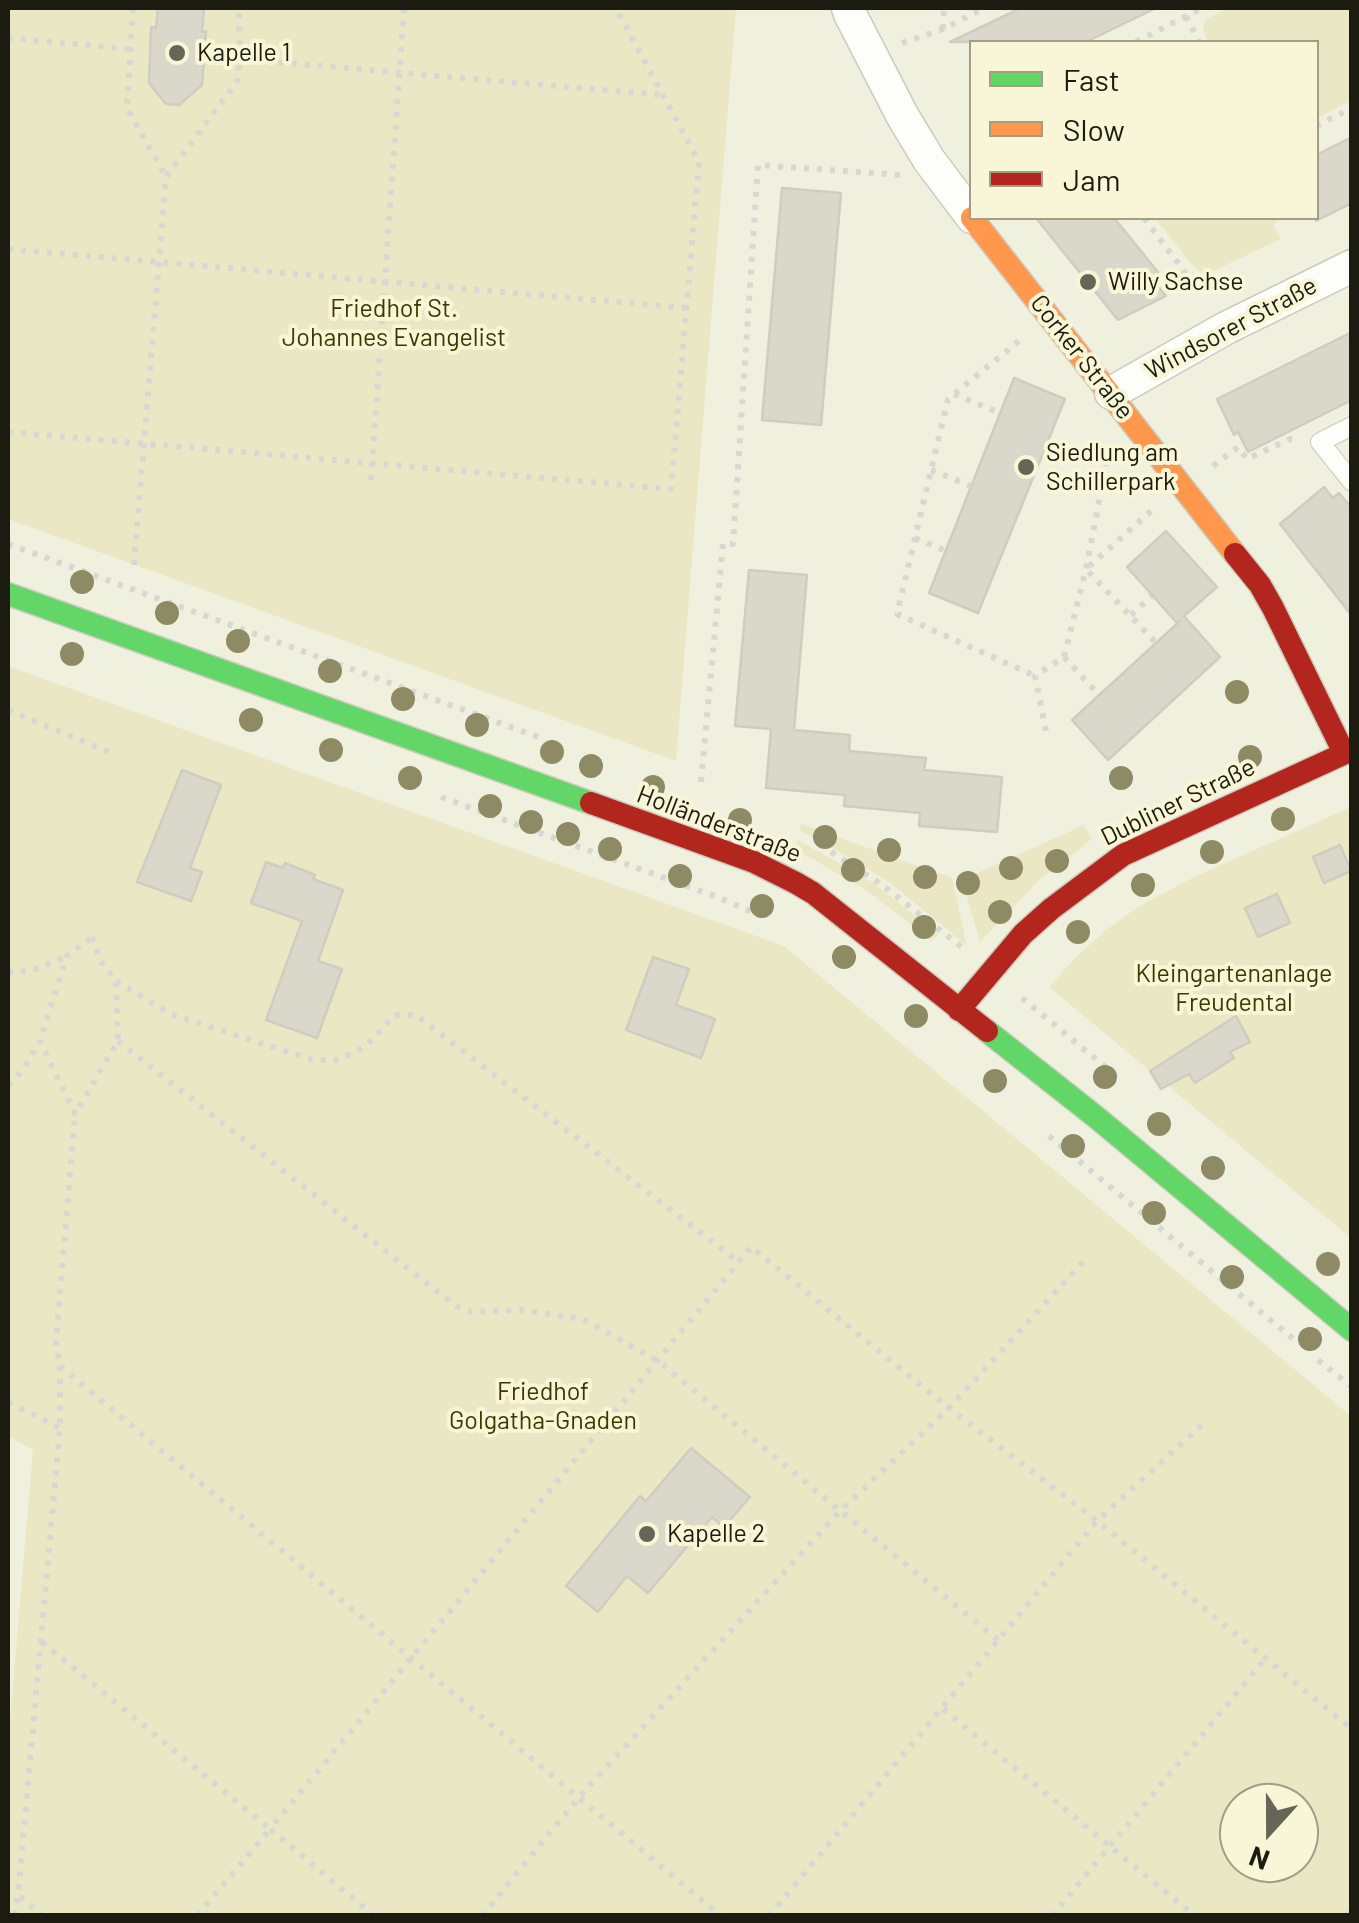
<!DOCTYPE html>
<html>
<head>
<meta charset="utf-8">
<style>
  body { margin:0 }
  #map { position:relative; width:1359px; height:1923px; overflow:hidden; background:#f0f0df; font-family:Barlow,sans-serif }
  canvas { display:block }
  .frame { position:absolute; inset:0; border:10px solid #1c1b10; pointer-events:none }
  .legend { position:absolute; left:969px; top:40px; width:350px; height:180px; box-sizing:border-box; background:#f8f6d7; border:2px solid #a09e87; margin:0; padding:12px 18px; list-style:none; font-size:30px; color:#1c1b10 }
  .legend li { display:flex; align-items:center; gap:20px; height:50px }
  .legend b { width:50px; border:2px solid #a09e87 }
  .north { position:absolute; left:1219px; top:1783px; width:100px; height:100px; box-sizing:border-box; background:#f8f6d7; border:2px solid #a09e87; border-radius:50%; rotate:201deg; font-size:28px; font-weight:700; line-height:40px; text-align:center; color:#1c1b10 }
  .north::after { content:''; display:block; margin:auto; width:35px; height:45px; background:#666658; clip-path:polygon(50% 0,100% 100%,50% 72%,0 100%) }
</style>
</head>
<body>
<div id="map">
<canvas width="1359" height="1923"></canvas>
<div class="frame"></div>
<ul class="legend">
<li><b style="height:12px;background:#63d668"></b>Fast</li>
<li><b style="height:12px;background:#ff974d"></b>Slow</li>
<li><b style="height:12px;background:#b3261e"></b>Jam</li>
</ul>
<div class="north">N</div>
</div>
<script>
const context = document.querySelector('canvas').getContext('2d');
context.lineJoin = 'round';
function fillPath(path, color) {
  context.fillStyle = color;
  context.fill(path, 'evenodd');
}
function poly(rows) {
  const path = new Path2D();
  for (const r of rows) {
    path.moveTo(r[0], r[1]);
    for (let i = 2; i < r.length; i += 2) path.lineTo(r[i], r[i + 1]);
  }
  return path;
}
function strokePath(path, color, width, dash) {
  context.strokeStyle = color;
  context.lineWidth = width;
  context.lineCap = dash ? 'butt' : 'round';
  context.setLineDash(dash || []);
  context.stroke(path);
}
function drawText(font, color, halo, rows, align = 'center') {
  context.font = font + ' Barlow,sans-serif';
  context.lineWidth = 8;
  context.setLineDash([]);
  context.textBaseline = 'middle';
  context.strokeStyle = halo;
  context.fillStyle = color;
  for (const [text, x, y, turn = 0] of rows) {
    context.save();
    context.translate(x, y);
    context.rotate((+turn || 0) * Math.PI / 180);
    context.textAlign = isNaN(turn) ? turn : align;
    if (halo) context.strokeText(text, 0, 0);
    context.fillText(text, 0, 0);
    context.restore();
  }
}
const green = poly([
  [8,8,736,8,676,761,8,519],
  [1227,8,1351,8,1351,101,1317,118,1316,42,1208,42,1203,31,1205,20],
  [1155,218,1276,218,1278,221,1273,224,1281,239,1205,275,1195,268],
  [8,666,784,946,1351,1416,1351,1915,8,1915,8,1742,33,1450,8,1436],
  [1239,1803,1299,1803,1299,1863,1239,1863],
  [1351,807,1351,1238,1049,987,1076,957,1106,930,1138,907,1196,876],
  [801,824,952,878,967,946,889,882,831,847,799,830],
  [1084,825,1092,839,1037,882,980,942,962,880],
  [798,840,872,882,938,934,932,941,869,892,794,848]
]);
const building = poly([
  [158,8,204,9,202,32,206,31,202,85,179,105,166,104,149,83,151,27,156,28,158,8],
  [1021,8,1156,8,1086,42,950,42,1021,8],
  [1352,137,1352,203,1316,221,1316,155,1352,137],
  [782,188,841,193,821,425,762,420,782,188],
  [1036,218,1114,218,1158,272,1151,278,1166,296,1118,320,1036,218],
  [1352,332,1352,400,1248,452,1238,432,1234,435,1217,399,1352,332],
  [1014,378,1065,399,978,613,929,593,1014,378],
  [1324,487,1333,498,1339,493,1352,508,1352,616,1280,524,1324,487],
  [1166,531,1217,587,1184,616,1220,657,1108,760,1072,720,1180,621,1177,623,1127,567,1166,531],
  [749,570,807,575,794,730,850,735,849,751,926,758,924,770,1002,777,997,832,919,826,920,813,844,806,845,795,766,788,771,729,735,726,749,570],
  [182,770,221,785,190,868,202,872,191,901,137,882,182,770],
  [1340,845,1351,871,1324,883,1313,857,1340,845],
  [266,862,283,868,285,863,315,875,313,879,343,890,318,961,342,969,317,1038,266,1020,302,921,251,903,266,862],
  [1277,894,1290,923,1258,937,1245,908,1277,894],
  [653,957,689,969,676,1005,715,1019,701,1058,626,1030,653,957],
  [1236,1016,1250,1042,1230,1052,1234,1058,1195,1083,1189,1074,1161,1089,1150,1071,1236,1016],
  [691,1448,750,1497,724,1527,712,1517,648,1593,627,1576,598,1612,566,1586,640,1496,646,1501,691,1448]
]);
const path = poly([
  [133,8,127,108,166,177],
  [1186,16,1199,42],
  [943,29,944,8],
  [8,38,129,49],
  [1136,42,1202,8],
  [902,43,943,29,985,8],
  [240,59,662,95],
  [1316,126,1352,108],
  [1144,218,1193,283],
  [8,249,687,308],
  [1019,341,948,399,897,614,1035,676],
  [954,394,1000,413],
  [8,432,671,489,699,162,616,8],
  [1213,466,1238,447,1247,459,1290,439,1298,440],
  [931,470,971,486],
  [371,480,404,8],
  [1151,511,1086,569,1156,643],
  [915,538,946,551],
  [8,544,541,738],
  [134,565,166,177,238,80,240,59,239,8],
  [1131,615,1152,596],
  [1064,657,1099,695],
  [8,710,111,753],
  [1046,731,1035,676,1064,657,1086,569,1108,454],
  [701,782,723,543,733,544,758,165,901,175],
  [441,797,717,897,767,918],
  [831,852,878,882,963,948],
  [92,937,100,960,116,981,118,1041,75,1114,40,1041,67,956,92,937],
  [8,972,31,971,66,957],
  [116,981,171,1014,313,1060,337,1060,365,1047,395,1015,416,1015,739,1262],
  [1022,998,1120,1079],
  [118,1041,456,1306,471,1312,521,1310,583,1319,658,1361,999,1641],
  [8,1085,22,1071,40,1041],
  [1049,1136,1297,1342],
  [1318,1360,1352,1387],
  [60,1366,721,1916],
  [8,1402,60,1428],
  [42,1642,270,1829,197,1916],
  [943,1709,1195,1916],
  [15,1916,17,1896],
  [44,1916,18,1895,60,1428,60,1366,56,1343,75,1114],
  [374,1916,270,1829,751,1247,949,1408,1097,1521,1206,1421],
  [482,1916,580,1796,839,1512,949,1408,1083,1262],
  [769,1916,1097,1521,1352,1729],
  [1052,1916,1265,1659],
  [1346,1916,1352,1909]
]);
const lane = poly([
  [1352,426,1320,442,1352,482]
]);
const street = poly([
  [848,8,850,14,902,115,929,160,972,217],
  [1111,393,1226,328,1352,266]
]);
const fast = poly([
  [8,594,591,803],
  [987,1031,1096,1117,1352,1330]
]);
const slow = poly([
  [972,218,1235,554]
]);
const jam = poly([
  [1235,554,1260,585,1273,608,1344,753],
  [591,803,754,862,796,883,813,893,987,1031],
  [959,1010,1023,934,1051,909,1123,855,1352,750]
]);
const trees = [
  [82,582],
  [167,613],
  [238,641],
  [72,654],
  [330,671],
  [1237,692],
  [403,699],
  [251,720],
  [477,725],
  [331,750],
  [552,752],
  [1250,757],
  [591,766],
  [410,778],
  [1121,778],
  [653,787],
  [490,806],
  [1283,819],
  [740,820],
  [531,822],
  [568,834],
  [825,837],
  [610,849],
  [889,850],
  [1212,852],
  [1057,861],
  [1011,868],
  [853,870],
  [680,876],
  [925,877],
  [968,883],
  [1143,885],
  [762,906],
  [1000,912],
  [924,927],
  [1078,932],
  [844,957],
  [916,1016],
  [1105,1077],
  [995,1081],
  [1159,1124],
  [1073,1146],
  [1213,1168],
  [1154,1213],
  [1328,1264],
  [1232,1277],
  [1310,1339]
];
const markers = [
  [177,53,10,"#666658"],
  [1088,282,10,"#666658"],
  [1026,467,10,"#666658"],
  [647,1534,10,"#666658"]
];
const poiNames = [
  ["Kapelle 1",197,53],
  ["Willy Sachse",1108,282],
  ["Siedlung am",1046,453],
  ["Schillerpark",1046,482],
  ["Kapelle 2",667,1534]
];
const parkNames = [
  ["Friedhof St.",394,309],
  ["Johannes Evangelist",394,338],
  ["Kleingartenanlage",1234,974],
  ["Freudental",1234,1003],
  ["Friedhof",543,1392],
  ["Golgatha-Gnaden",543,1421]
];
const streetNames = [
  ["Windsorer Straße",1231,328,-28],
  ["Corker Straße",1082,357,52],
  ["Dubliner Straße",1178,802,-26],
  ["Holländerstraße",719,824,21]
];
fillPath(green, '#eae8c4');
fillPath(building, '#d9d8ca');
strokePath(building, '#cecdc0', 2.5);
strokePath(lane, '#cccbbd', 20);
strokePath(street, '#cccbbd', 35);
strokePath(fast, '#cccbbd', 25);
strokePath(slow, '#cccbbd', 25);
strokePath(jam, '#cccbbd', 25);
strokePath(path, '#d8d8d2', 6, [5, 8]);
strokePath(lane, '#fdfdfa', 18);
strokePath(street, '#fdfdfa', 32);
strokePath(fast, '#63d668', 22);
strokePath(slow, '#ff974d', 22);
strokePath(jam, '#b3261e', 22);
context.fillStyle = '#8e8b64';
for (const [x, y] of trees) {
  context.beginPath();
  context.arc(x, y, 12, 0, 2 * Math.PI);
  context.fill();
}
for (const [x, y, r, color] of markers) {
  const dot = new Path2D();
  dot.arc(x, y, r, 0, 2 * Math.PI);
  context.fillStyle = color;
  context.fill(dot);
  strokePath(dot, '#f8f6d7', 4);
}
drawText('25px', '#1c1b10', '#f8f6d7', poiNames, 'left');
drawText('25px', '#3d3800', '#f8f6d7', parkNames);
drawText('25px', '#1c1b10', '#f8f6d7', streetNames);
</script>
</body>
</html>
